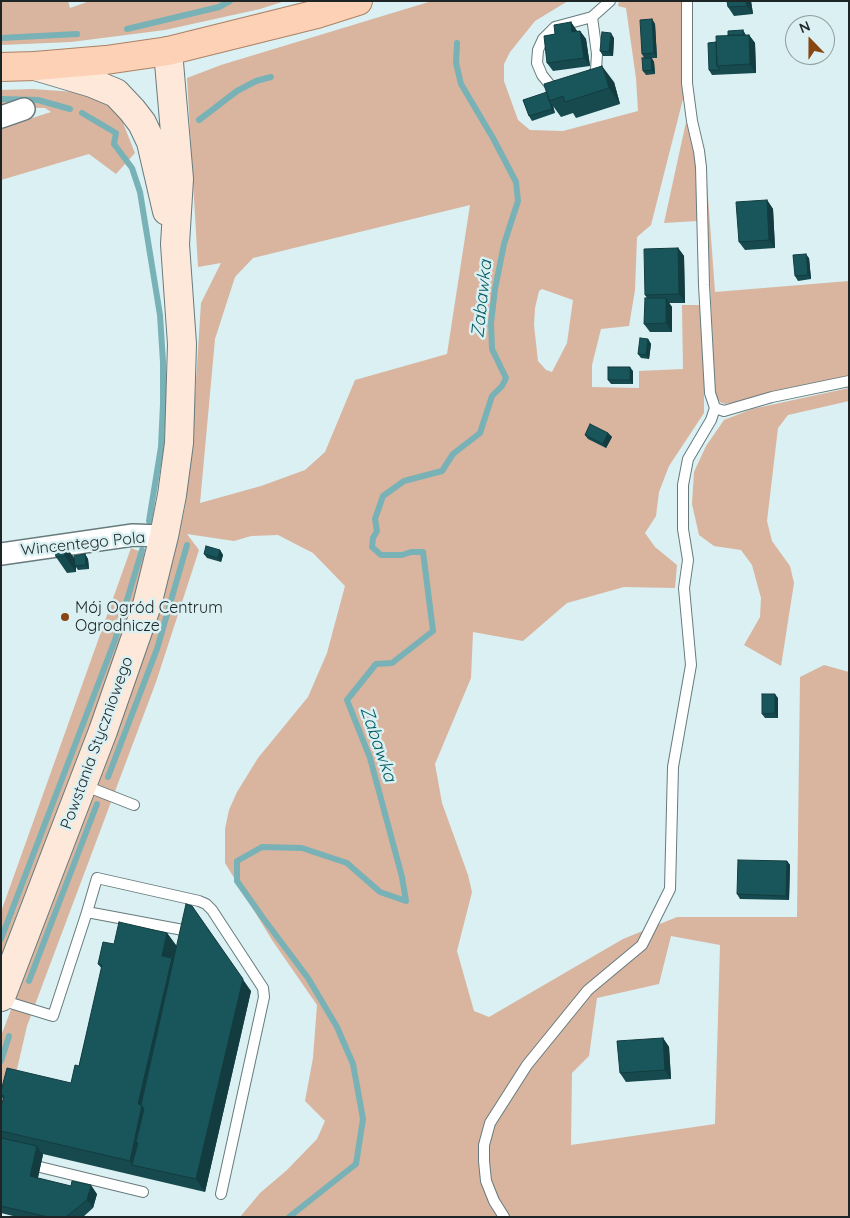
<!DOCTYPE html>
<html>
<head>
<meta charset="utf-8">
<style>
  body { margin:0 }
  #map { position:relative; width:850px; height:1218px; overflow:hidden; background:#daf0f2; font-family:Quicksand,sans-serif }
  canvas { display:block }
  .frame { position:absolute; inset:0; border:2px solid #1d2526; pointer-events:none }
  .north { position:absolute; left:785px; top:15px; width:50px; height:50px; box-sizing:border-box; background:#daf0f2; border:1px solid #8e9fa0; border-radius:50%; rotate:338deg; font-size:14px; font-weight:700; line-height:20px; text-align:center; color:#1d2526 }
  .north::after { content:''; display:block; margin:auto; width:18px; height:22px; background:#884613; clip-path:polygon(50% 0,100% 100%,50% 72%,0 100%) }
</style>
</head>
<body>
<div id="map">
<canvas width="850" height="1218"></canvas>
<div class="frame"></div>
<div class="north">N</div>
</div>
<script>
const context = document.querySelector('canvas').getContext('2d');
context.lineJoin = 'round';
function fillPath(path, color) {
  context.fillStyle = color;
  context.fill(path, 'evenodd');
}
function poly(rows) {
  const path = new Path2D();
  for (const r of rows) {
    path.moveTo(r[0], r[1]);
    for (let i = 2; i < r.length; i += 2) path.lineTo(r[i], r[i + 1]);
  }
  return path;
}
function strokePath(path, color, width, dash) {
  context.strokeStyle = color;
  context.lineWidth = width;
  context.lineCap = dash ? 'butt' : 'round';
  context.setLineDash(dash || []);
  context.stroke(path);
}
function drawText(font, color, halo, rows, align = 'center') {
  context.font = font + ' Quicksand,sans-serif';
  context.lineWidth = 5;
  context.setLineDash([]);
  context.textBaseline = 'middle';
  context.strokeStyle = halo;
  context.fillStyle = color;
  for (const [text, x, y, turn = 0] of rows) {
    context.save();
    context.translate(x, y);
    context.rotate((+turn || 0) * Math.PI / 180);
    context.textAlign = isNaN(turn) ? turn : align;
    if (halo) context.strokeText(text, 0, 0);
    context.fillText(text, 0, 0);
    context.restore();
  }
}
const green = poly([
  [1,1,68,1,70,8,90,1,285,1,260,9,165,30,71,42,1,45],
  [432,1,568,1,535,21,510,52,504,64,504,81,518,120,530,130,563,131,638,111,636,78,626,8,618,6,619,1,682,1,684,95,651,225,637,237,635,290,629,326,601,329,592,365,592,387,639,388,639,371,683,369,682,305,700,305,704,380,704,413,669,466,659,492,656,516,645,533,655,547,677,565,675,588,624,587,567,603,523,641,473,632,471,678,435,764,442,803,468,875,472,892,457,951,474,1011,489,1017,623,939,677,917,797,917,800,677,824,665,849,672,849,1217,240,1217,260,1193,287,1170,317,1139,325,1121,305,1101,313,1058,317,1005,272,940,225,863,225,829,229,810,237,792,258,758,308,697,327,653,345,586,313,553,278,535,251,536,234,541,187,534,199,550,156,682,27,1026,1,1138,1,1036,126,705,173,561,185,507,193,428,201,303,221,263,198,267,187,78,221,65],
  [470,205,447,354,355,380,325,452,305,470,261,486,200,503,215,339,235,277,253,258],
  [542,289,573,300,567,343,552,372,546,370,538,361,534,325,535,308,539,291],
  [671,936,720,945,715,1124,571,1145,572,1073,589,1056,597,998,659,984],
  [33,89,89,93,117,108,135,153,116,174,89,154,1,180,1,128,51,112,45,108,1,107,1,90],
  [686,122,695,153,697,221,664,223],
  [704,142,715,292,849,281,849,375,751,399,725,404,720,402,715,395],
  [849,388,849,401,788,415,778,428,767,521,772,541,790,566,794,583,781,666,744,645,760,617,761,598,752,565,741,550,714,546,699,535,692,504,694,472,706,446,724,420,752,409],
  [131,548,149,555,111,673,1,957,1,912]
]);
const stream = poly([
  [127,29,219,7,230,1],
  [1,38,77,34],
  [1,99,38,100,70,109],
  [82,113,116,133,114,144,132,168,140,192,160,315,163,362,163,404,161,447,149,521],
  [199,120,237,91,256,81,271,77],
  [108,777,157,649,187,545],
  [1,939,115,640,142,550],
  [29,981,97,804],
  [1,1061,9,1036],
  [289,1217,356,1164,363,1119,353,1064,337,1027,308,978,263,918,237,881,237,861,262,847,302,848,347,863,380,892,406,901,402,877,370,758,347,700,376,664,392,663,433,631,423,552,411,552,402,555,381,555,372,547,373,538,377,531,375,519,383,496,404,481,442,471,453,454,480,433,492,396,502,386,506,378,492,349,491,323,495,289,504,244,518,201,516,182,493,138,461,84,456,63,457,43]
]);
const lane = poly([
  [590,79,596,70,597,54,592,17],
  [560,88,550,85,542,75,537,63,538,50,543,39,555,27,592,17,610,1],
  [715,408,724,411,772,397,849,381],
  [83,785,134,805],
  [87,912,97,878,199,901,206,904,212,910,263,988,264,997,221,1194],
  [1,1000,53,1016,87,912,183,930,188,938],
  [40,1167,143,1192],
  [504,1217,494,1201,486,1181,484,1161,484,1145,490,1123,527,1065,588,990,642,945,670,889,673,767,691,665,684,588,688,560,683,529,683,485,688,459,711,420,715,408,710,393,704,285,701,167,699,151,692,121,687,83,687,1]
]);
const street = poly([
  [1,117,24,109],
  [1,554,133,535,164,536]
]);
const secondary = poly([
  [35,66,92,83,116,93,132,110,142,123,151,142,167,211],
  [1,997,103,731,147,605,164,536,172,495,179,443,182,344,175,244,179,179,168,51]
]);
const primary = poly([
  [1,67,35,66,106,60,168,51,317,14,358,1]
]);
const wall = poly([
  [751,1,753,14,734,16,728,7],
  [652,19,655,24,657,58,652,58,654,62,655,74,646,75,643,71,644,58,642,54],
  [571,22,577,31,580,31,586,39,590,66,553,71,547,63,555,34],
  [743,30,746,35,749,35,755,43,756,73,712,75,709,70,716,42,728,35],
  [614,38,613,56,603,56,600,51],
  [614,82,620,104,576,118,573,113,561,117,553,106,555,113,532,121,529,116,523,100],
  [767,200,773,209,775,248,745,250,739,242],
  [678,248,684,256,685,303,669,303,672,307,672,332,650,332,644,324,647,298,645,295],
  [809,258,811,279,798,281,795,276],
  [648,339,651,344,649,359,641,358,638,354],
  [633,371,633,384,611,384,608,380],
  [608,433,612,437,606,448,588,439,585,435],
  [54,544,74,559,85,554,88,559,89,569,78,570,76,567,76,572,67,573,56,557],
  [220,550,223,555,221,562,207,558,204,554],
  [778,698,778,718,765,718,762,714],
  [787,861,790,865,789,900,740,899,737,894],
  [167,933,177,947,251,991,205,1192,43,1154,38,1178,97,1194,93,1208,83,1217,17,1217,1,1213,1,1107,3,1099,1,1096,1,1091,71,1083,79,1066,102,969,98,964,114,944],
  [663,1038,669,1047,671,1079,626,1082,620,1073]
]);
const shadedWall = poly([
  [746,1,751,1,753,14,747,6],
  [652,19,655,24,657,58,654,53],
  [571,22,577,31,572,32],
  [580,31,586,39,590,66,584,58],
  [611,33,614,38,613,56,609,52],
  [749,35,755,43,756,73,750,64],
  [651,58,654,62,655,74,652,70],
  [602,66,614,82,620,104,609,88],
  [550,102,553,106,555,113,552,109],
  [767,200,773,209,775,248,769,240],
  [678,248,684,256,685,303,679,294],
  [806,254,809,258,811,279,808,275],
  [666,298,672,307,672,332,666,323],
  [648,339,651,344,649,359,646,355],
  [630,367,633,371,633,384,630,380],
  [608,433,612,437,606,448,603,444],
  [63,543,75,559,76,572,65,556],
  [220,550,223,555,221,562,218,558],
  [85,554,88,559,89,569,86,565],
  [775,694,778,698,778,718,775,713],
  [787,861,790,865,789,900,786,896],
  [192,906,251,991,205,1192,196,1179],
  [167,933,179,949,183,974,132,1165,130,1161,138,1104,162,956],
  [663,1038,669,1047,671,1079,665,1070],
  [37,1146,43,1155,36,1185,30,1176],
  [91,1185,97,1194,93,1208,87,1200]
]);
const building = poly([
  [727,1,746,1,747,6,728,7,727,1],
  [652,19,654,53,642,54,640,20,652,19],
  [571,22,572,32,580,31,584,58,547,63,544,36,555,34,554,25,571,22],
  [743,30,743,35,728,35,728,31,743,30],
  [602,32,611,33,609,52,600,51,602,32],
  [749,35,750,64,717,66,716,36,749,35],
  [716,42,717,66,720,70,709,70,708,43,716,42],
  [642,58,651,58,652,70,643,71,642,58],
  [602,66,609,88,565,102,563,96,549,101,544,84,602,66],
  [547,92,552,109,529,116,523,100,547,92],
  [767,200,769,240,739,242,736,202,767,200],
  [678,248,679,294,645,295,644,249,678,248],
  [806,254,808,275,795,276,793,255,806,254],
  [645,298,666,298,666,323,644,324,645,298],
  [640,338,648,339,646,355,638,354,640,338],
  [608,367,630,367,630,380,608,380,608,367],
  [590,424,608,433,603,444,585,435,590,424],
  [63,543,65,556,56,557,54,544,63,543],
  [206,546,220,550,218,558,204,554,206,546],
  [85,554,86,565,75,566,74,556,85,554],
  [762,694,775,694,775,713,762,714,762,694],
  [738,860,787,861,786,896,737,894,738,860],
  [186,904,192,906,243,979,196,1179,132,1165,138,1143,136,1142,144,1109,141,1105,186,904],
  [119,922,167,933,162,956,172,958,138,1104,142,1105,130,1161,1,1131,1,1107,4,1096,1,1095,1,1091,7,1068,71,1083,75,1065,79,1066,102,965,98,964,103,942,114,944,119,922],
  [663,1038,665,1070,620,1073,617,1041,663,1038],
  [1,1138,37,1146,30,1176,71,1186,72,1181,91,1185,87,1200,66,1217,48,1217,1,1206,1,1138]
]);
const markers = [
  [65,617,5,"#884613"]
];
const streetNames = [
  ["Wincentego Pola",83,544,-6],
  ["Powstania Styczniowego",97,743,-70]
];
const poiNames = [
  ["Mój Ogród Centrum",75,608],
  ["Ogrodnicze",75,626]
];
const waterNames = [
  ["Zabawka",482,299,-84],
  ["Zabawka",378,744,71]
];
fillPath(green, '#d9b49e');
strokePath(stream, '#78b2b7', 6);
strokePath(lane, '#677b7d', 12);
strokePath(street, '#677b7d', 24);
strokePath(secondary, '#677b7d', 30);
strokePath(primary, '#ad8164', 30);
strokePath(lane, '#fff', 10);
strokePath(street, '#fff', 21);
strokePath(secondary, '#fee8da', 28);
strokePath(primary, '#fcd1b6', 28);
fillPath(wall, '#164a4e');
fillPath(shadedWall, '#123c40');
fillPath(building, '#19565b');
strokePath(building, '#123c40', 1);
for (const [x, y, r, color] of markers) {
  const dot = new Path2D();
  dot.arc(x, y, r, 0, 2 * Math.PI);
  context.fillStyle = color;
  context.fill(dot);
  strokePath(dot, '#daf0f2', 2);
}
drawText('16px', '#1d2526', '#daf0f2', streetNames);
drawText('16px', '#1d2526', '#daf0f2', poiNames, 'left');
drawText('italic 18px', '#055d63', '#daf0f2', waterNames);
</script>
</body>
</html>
